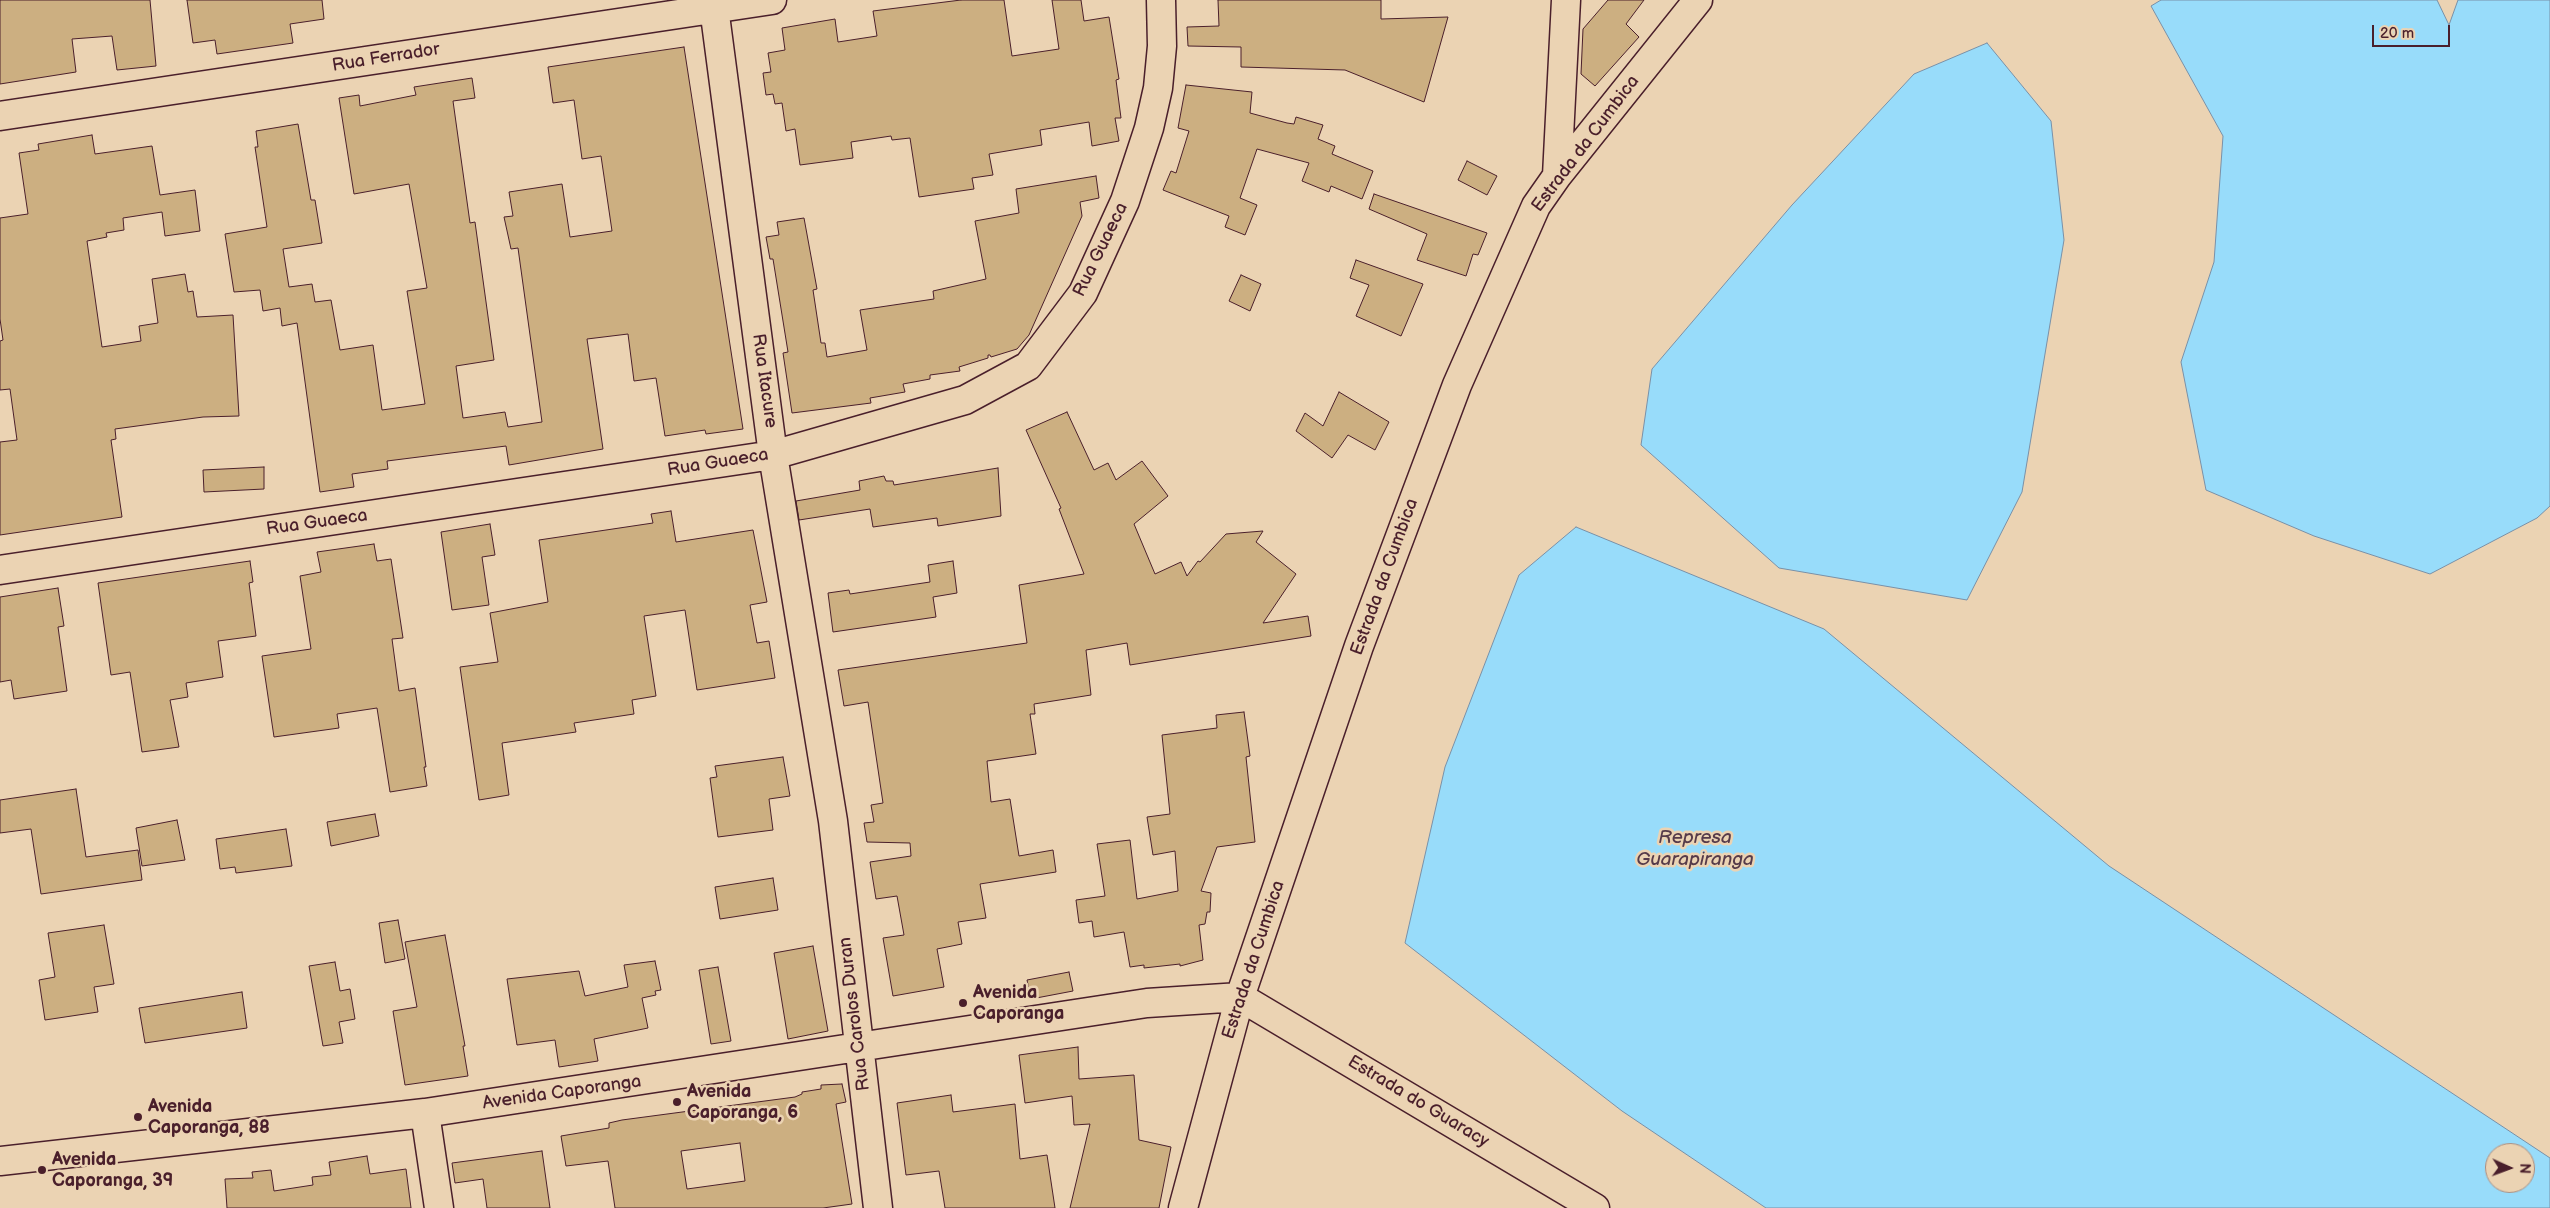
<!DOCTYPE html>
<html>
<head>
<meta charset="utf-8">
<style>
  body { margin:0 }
  #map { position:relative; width:2550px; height:1208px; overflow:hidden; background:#ebd3b3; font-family:"Balsamiq Sans",sans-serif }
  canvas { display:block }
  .north { position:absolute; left:2485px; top:1143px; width:50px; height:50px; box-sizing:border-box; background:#ebd3b3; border:1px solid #ab8b7d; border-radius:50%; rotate:92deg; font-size:14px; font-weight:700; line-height:20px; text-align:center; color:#4a1f2b }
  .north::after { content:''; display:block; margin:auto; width:18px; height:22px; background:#4a1f2b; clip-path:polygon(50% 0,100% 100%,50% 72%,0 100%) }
  .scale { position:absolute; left:2372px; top:25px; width:78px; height:22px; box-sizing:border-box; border:2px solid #4a1f2b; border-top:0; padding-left:6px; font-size:15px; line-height:18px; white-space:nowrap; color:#4a1f2b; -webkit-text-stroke:4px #ebd3b3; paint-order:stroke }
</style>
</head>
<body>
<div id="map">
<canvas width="2550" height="1208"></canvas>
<div class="north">N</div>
<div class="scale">20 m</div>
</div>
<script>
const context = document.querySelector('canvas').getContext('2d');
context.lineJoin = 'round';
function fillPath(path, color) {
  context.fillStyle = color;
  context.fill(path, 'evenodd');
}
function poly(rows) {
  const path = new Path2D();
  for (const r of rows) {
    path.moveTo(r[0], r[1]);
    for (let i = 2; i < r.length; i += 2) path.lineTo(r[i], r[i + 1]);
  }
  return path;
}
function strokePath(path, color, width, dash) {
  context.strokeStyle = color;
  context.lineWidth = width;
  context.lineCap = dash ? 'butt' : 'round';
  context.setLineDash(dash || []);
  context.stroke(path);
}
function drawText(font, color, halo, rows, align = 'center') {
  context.font = font + ' "Balsamiq Sans",sans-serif';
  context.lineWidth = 5;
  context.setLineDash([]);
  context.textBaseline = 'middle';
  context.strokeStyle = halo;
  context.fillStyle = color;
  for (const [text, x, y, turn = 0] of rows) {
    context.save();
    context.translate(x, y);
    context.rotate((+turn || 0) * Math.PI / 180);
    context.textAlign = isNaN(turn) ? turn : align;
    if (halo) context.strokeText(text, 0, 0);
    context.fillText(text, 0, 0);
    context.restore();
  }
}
const water = poly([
  [2161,0,2437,0,2449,25,2458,0,2550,0,2550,506,2537,518,2430,574,2314,536,2206,490,2181,362,2214,262,2223,136,2151,6,2161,0],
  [1987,43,2051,121,2064,240,2022,492,1967,600,1779,568,1641,445,1652,369,1792,205,1914,74,1987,43],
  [1576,527,1824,629,2109,866,2550,1158,2550,1208,1766,1208,1622,1111,1405,943,1445,767,1519,575,1576,527],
  [2495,1153,2525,1153,2525,1183,2495,1183,2495,1153]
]);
const building = poly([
  [0,0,150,0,156,66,117,70,112,36,72,39,76,72,0,84,0,0],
  [187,0,322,0,324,19,290,24,293,43,217,54,215,40,193,43,187,0],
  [961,0,1004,0,1012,56,1059,49,1052,0,1081,0,1084,21,1109,17,1119,79,1116,80,1121,118,1115,118,1119,141,1092,146,1089,122,1040,130,1042,145,989,154,993,175,972,178,974,189,919,197,910,138,892,140,891,136,851,142,853,158,800,165,795,129,786,131,782,103,775,104,773,94,766,95,763,73,771,72,768,53,785,50,782,28,835,19,838,42,877,36,873,11,961,0],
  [1218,0,1381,0,1381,19,1448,17,1424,102,1345,70,1241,67,1241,47,1188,46,1187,27,1219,26,1218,0],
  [1608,0,1644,0,1626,24,1639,37,1595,86,1581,74,1583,29,1608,0],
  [684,47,743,429,706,434,705,430,665,436,656,378,634,381,628,334,587,339,603,449,509,465,506,446,387,461,388,469,352,474,354,487,320,492,297,323,282,326,280,308,263,311,260,290,234,292,225,234,267,227,255,147,258,147,256,131,298,124,311,200,315,200,322,243,283,249,289,287,312,284,315,302,331,300,340,350,373,345,382,410,425,404,407,291,427,288,409,184,354,194,339,98,359,95,360,106,416,95,414,87,472,78,475,98,453,101,470,223,475,222,494,360,456,366,463,418,505,412,508,427,542,422,518,248,511,249,504,217,513,216,509,192,562,184,570,237,612,231,601,156,582,159,574,100,553,103,548,67,684,47],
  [1186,85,1252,92,1250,113,1287,123,1294,124,1296,117,1323,125,1318,139,1335,146,1332,154,1373,171,1362,199,1331,186,1329,192,1302,181,1309,163,1257,149,1240,198,1257,205,1245,235,1225,227,1229,216,1163,190,1171,171,1176,173,1189,131,1178,128,1186,85],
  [92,135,95,154,152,146,160,195,195,190,200,231,165,236,162,212,123,218,124,230,106,233,107,237,87,241,102,347,141,341,139,326,158,323,152,279,185,274,188,292,193,291,197,317,233,315,239,416,203,417,115,429,116,439,111,440,122,517,0,535,0,442,17,440,10,389,0,390,0,341,3,340,0,319,0,218,28,214,19,153,39,150,38,144,92,135],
  [1467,161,1497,176,1487,195,1458,180,1467,161],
  [1096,176,1099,198,1080,202,1082,216,1029,335,1017,349,991,357,990,355,988,355,988,358,959,367,960,371,930,375,930,379,903,384,905,392,870,398,871,403,792,413,783,353,788,352,773,259,770,259,766,237,779,235,777,222,804,218,817,289,813,290,821,343,825,343,827,357,867,350,860,310,934,299,933,291,986,279,975,221,1019,213,1016,189,1096,176],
  [1374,194,1487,233,1478,255,1473,254,1466,276,1417,260,1427,234,1369,209,1374,194],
  [1356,260,1423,284,1401,336,1356,316,1369,285,1350,278,1356,260],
  [1241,275,1261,284,1250,311,1229,301,1241,275],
  [1339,392,1389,422,1375,450,1348,435,1332,458,1296,431,1305,413,1323,426,1339,392],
  [1067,412,1094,470,1108,463,1116,480,1142,461,1168,496,1134,524,1155,574,1181,562,1187,576,1198,561,1200,562,1226,534,1263,531,1256,542,1296,574,1263,623,1308,616,1311,636,1130,665,1127,643,1086,650,1091,695,1034,704,1035,714,1030,714,1036,754,987,761,991,802,1010,799,1019,856,1053,850,1056,872,980,884,986,918,958,922,962,944,937,949,944,987,893,996,883,938,904,935,897,896,876,899,870,862,911,856,910,843,867,842,864,823,874,822,871,805,883,803,868,702,844,706,838,670,1027,643,1019,585,1084,574,1059,509,1061,508,1026,430,1067,412],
  [264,467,264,489,204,492,203,470,264,467],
  [998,468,1001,516,938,526,937,518,873,527,870,509,799,520,796,501,860,490,859,481,884,476,886,481,893,481,894,485,998,468],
  [671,511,676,542,753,530,767,602,750,605,757,643,769,641,775,678,697,690,685,610,644,616,656,696,632,700,634,714,574,723,576,732,502,743,509,795,479,800,460,667,498,662,490,613,548,602,539,540,653,523,651,514,671,511],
  [490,524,495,555,482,557,489,605,452,610,441,532,490,524],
  [374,544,377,561,391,559,403,638,392,639,399,691,415,688,426,767,424,767,427,786,390,792,377,708,337,714,339,728,274,737,262,656,311,649,300,576,321,572,317,552,374,544],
  [250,561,253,582,249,583,256,636,218,641,223,677,186,683,188,697,170,700,179,747,142,752,130,672,111,675,98,583,250,561],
  [953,561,957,593,933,597,936,617,833,632,828,593,849,590,850,594,930,582,928,565,953,561],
  [58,588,64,626,58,627,67,691,14,699,11,680,0,682,0,597,58,588],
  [1244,712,1250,756,1246,757,1255,842,1217,847,1201,891,1211,893,1210,912,1207,912,1205,924,1199,925,1203,960,1180,966,1180,964,1144,968,1144,965,1130,967,1124,932,1094,937,1092,921,1079,923,1076,900,1105,896,1097,844,1130,840,1137,899,1178,891,1175,851,1153,855,1147,817,1170,814,1162,735,1217,728,1216,715,1244,712],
  [783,757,790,796,769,799,773,830,718,837,710,778,717,777,715,766,783,757],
  [76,789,86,857,138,850,142,880,41,894,31,829,0,833,0,800,76,789],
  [375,814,379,836,331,846,327,822,375,814],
  [177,820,185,860,142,866,136,828,177,820],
  [286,829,292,866,236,873,235,867,220,869,216,839,286,829],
  [773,878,778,910,720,919,715,887,773,878],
  [398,920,405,959,385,963,379,923,398,920],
  [104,925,114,984,94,987,98,1012,45,1020,39,980,55,977,48,933,104,925],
  [445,935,465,1046,463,1046,468,1076,405,1085,393,1011,417,1007,405,942,445,935],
  [813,946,828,1031,788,1039,774,953,813,946],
  [655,961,661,990,655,991,656,995,642,998,648,1028,594,1039,598,1061,559,1067,555,1040,517,1045,507,979,579,971,585,996,628,987,624,965,655,961],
  [335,962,340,991,350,989,355,1019,339,1022,343,1043,323,1046,309,966,335,962],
  [718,967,731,1041,711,1044,699,970,718,967],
  [1069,972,1073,991,1031,999,1027,980,1069,972],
  [242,992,247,1028,145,1043,139,1008,242,992],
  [1078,1047,1079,1079,1134,1075,1139,1140,1171,1147,1159,1208,1070,1208,1090,1124,1074,1125,1072,1096,1025,1103,1019,1055,1078,1047],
  [842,1084,846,1102,836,1104,852,1204,823,1208,615,1208,608,1161,566,1166,561,1136,609,1128,609,1123,622,1120,795,1097,802,1094,802,1092,821,1089,821,1085,842,1084],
  [740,1143,745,1181,687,1189,681,1151,740,1143],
  [951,1095,953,1112,1015,1104,1020,1159,1047,1155,1055,1208,945,1208,939,1171,906,1175,897,1103,951,1095],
  [542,1151,550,1208,487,1208,483,1179,455,1183,452,1163,542,1151],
  [367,1156,370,1174,406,1169,411,1208,227,1208,225,1179,253,1178,252,1172,271,1170,274,1191,313,1185,312,1177,331,1175,329,1162,367,1156]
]);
const minor = poly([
  [713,0,773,455,833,821,878,1208],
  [0,116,772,0],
  [1557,176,1566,0],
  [0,570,773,455,965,400,1028,366,1083,293,1125,201,1149,128,1158,88,1162,46,1161,0],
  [1240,997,1595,1208],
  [425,1113,439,1208],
  [0,1161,425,1113,1147,1003,1240,997],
  [1183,1208,1240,997,1359,646,1457,385,1536,206,1557,176,1698,0]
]);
const markers = [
  [963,1003,5,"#4a1f2b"],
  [677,1102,5,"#4a1f2b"],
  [138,1117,5,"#4a1f2b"],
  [42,1170,5,"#4a1f2b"]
];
const streetNames = [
  ["Rua Ferrador",386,58,-9],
  ["Estrada da Cumbica",1586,144,-53],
  ["Rua Guaeca",1101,250,-64],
  ["Rua Itacure",764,381,82],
  ["Rua Guaeca",718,463,-9],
  ["Rua Guaeca",317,523,-8],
  ["Estrada da Cumbica",1385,577,-70],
  ["Estrada da Cumbica",1254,960,-72],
  ["Rua Carolos Duran",855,1014,-97],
  ["Avenida Caporanga",562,1093,-8],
  ["Estrada do Guaracy",1418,1102,31]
];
const poiNames = [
  ["Avenida",973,993],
  ["Caporanga",973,1014],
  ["Avenida",687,1092],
  ["Caporanga, 6",687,1113],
  ["Avenida",148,1107],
  ["Caporanga, 88",148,1128],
  ["Avenida",52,1160],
  ["Caporanga, 39",52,1181]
];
const waterNames = [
  ["Represa",1695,838],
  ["Guarapiranga",1695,860]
];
fillPath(water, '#98dcfa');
strokePath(water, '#7990a7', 1);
fillPath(building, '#ccaf81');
strokePath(building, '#4a1f2b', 1);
strokePath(minor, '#4a1f2b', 31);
strokePath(minor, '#ebd3b3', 28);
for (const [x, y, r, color] of markers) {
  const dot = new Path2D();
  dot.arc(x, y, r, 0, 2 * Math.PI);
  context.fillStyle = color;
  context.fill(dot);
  strokePath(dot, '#ebd3b3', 2);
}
drawText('18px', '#4a1f2b', '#ebd3b3', streetNames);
drawText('bold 18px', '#4a1f2b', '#ebd3b3', poiNames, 'left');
drawText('italic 19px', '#563b4a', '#ebd3b3', waterNames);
</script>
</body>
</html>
